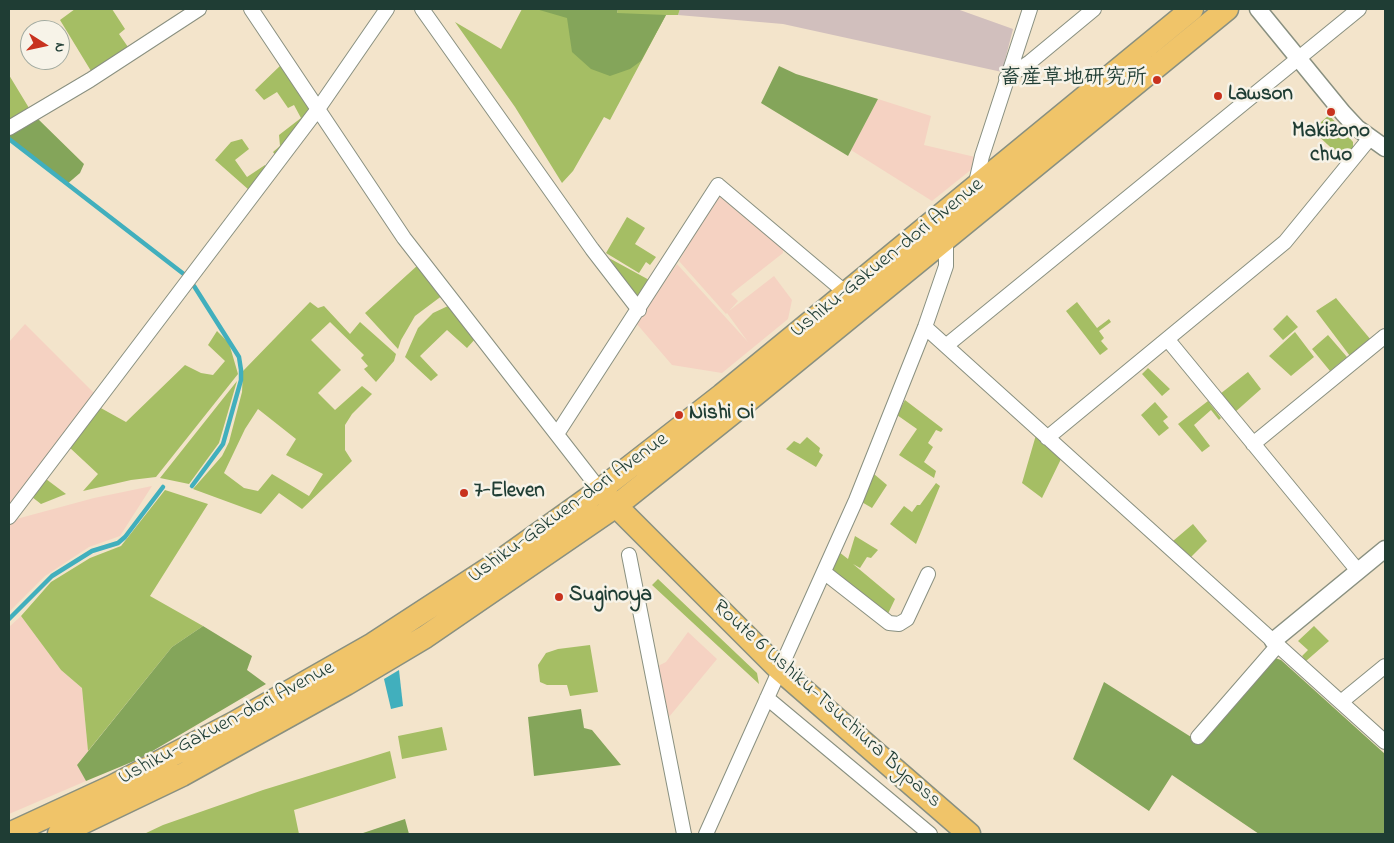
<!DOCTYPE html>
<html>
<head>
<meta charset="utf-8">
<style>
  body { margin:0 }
  #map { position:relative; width:1394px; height:843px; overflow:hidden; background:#f3e4cb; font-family:"Indie Flower",sans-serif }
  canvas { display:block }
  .frame { position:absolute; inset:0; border:10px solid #1f3d34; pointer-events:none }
  .north { position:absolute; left:20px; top:20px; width:50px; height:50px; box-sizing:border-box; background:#f7f3e8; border:1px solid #a1aaa0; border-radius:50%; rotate:100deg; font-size:14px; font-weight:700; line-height:20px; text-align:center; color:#1f3d34 }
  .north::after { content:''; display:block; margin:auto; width:18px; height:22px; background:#c8321e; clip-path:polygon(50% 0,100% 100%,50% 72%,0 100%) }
</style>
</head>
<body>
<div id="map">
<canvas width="1394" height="843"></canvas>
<div class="frame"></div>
<div class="north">N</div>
</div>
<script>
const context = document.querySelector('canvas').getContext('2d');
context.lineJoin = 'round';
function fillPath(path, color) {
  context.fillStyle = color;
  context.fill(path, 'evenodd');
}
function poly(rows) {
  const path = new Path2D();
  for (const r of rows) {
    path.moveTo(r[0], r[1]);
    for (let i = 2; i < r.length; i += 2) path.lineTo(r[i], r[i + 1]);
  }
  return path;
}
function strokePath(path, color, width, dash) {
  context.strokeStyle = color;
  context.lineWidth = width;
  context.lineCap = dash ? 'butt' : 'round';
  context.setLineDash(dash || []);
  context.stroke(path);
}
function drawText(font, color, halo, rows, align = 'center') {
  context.font = font + ' "Indie Flower","Klee One",sans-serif';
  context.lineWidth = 5;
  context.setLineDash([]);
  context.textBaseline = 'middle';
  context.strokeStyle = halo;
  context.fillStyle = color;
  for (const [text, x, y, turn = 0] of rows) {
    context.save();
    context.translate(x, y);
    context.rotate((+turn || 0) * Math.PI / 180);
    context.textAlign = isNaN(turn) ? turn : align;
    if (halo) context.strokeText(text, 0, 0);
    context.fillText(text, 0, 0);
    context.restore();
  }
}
const built = poly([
  [878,99,931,116,924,145,975,157,972,169,932,201,851,150],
  [724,193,783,245,783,253,731,294,738,301,729,311,774,276,792,300,788,319,722,373,672,365,636,323,677,264,748,342,727,313,726,314,679,261,717,194],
  [25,324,96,395,9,507,9,342],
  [152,486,120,536,89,547,45,576,9,612,9,521,94,498],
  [21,616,61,670,82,688,88,751,77,765,86,781,9,814,9,627],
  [688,632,717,659,669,717,658,666,666,662]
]);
const industrial = poly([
  [680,9,957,9,1013,29,1002,72,783,24,678,15]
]);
const green = poly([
  [75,9,112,9,125,29,119,34,128,47,91,71,60,20],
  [522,9,601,9,617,13,618,9,680,9,678,15,666,15,610,120,604,117,573,171,562,183,515,107,455,22,501,49],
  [282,64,312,111,276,156,273,152,280,146,279,135,301,118,294,105,288,108,277,92,264,100,255,90],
  [9,75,29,108,9,121],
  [1329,115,1353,142,1353,148,1343,159,1312,130],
  [242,139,249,149,235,160,247,177,265,165,266,168,249,190,215,160,231,142],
  [627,217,645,228,635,244,656,257,650,265,646,262,639,273,606,253],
  [609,258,651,281,642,295,635,297],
  [418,265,443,295,415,316,401,340,398,349,365,313],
  [1336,298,1371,340,1350,356,1316,311],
  [310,302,318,308,324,306,350,334,360,322,396,354,394,361,376,382,364,369,368,366,361,358,364,355,330,322,311,340,341,370,318,393,335,410,362,386,372,394,352,414,345,425,345,450,352,461,302,509,279,493,261,514,193,489,222,456,229,442,242,392,243,371],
  [258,409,296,439,286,455,323,474,309,496,272,474,258,491,244,488,224,473,245,429],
  [1077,302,1097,328,1109,319,1111,322,1099,331,1104,338,1101,341,1108,349,1100,355,1066,311],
  [448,306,476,338,467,348,447,330,420,356,438,375,431,381,405,357,418,328,433,313],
  [1287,315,1298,327,1283,340,1273,329],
  [217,331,229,343,238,374,156,477,131,480,83,491,98,474,69,447,99,407,126,422,185,365,201,373,213,375,225,361,208,345],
  [1295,332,1314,357,1291,376,1269,356],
  [1328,335,1347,357,1330,371,1312,349],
  [1148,368,1170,389,1162,396,1142,374],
  [1248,372,1261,389,1234,413,1220,394],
  [237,381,219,443,189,484,160,478],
  [905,400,943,429,941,432,936,430,928,443,933,447,924,462,936,471,934,478,899,455,917,429,897,415],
  [1208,401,1221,418,1219,420,1211,410,1194,425,1210,446,1202,452,1178,424],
  [1155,402,1168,417,1163,421,1169,428,1159,436,1141,415],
  [1036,435,1061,459,1042,498,1022,483],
  [807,437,820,448,819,452,823,455,816,467,786,449,794,441,800,444],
  [874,474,887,485,872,508,860,501],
  [46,479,66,494,41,504,32,497],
  [936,483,940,486,916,544,890,524,904,506,912,512,917,505,920,505],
  [165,490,208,504,150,596,203,626,172,647,88,751,82,688,61,670,21,616,51,582,90,558,121,546],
  [1193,524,1207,541,1191,557,1173,541],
  [855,536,878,550,871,558,867,557,860,568,853,564,895,599,886,618,836,578,831,568,839,552,848,559],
  [658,579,757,673,759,684,652,585],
  [1314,626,1329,641,1306,661,1302,656,1308,650,1298,641],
  [590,645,598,692,570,696,567,685,547,685,540,682,538,665,546,653,558,649],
  [442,727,447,750,402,759,398,736],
  [390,751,396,778,294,810,299,834,144,834,163,825,263,790]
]);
const forest = poly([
  [536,9,618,9,617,13,666,15,641,61,630,69,610,76,591,69,572,52,567,18],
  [779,66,796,74,878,99,848,156,761,103],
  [37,118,84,164,80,173,66,185,9,140,9,135],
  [203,626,252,656,247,670,266,684,139,759,86,781,77,765,172,647],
  [1275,658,1281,660,1385,754,1385,834,1259,834,1172,775,1149,811,1073,759,1104,682,1199,742],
  [581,709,584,728,592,730,621,765,534,776,528,717],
  [405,819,409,834,360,834]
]);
const water = poly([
  [399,670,403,706,391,709,384,679]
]);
const stream = poly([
  [9,139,185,275],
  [192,486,223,444,241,380,241,370,239,357,194,286],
  [9,619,52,576,92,551,118,543,125,537,163,487]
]);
const minor = poly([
  [251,9,404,238,600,490],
  [422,9,592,249,639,310],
  [1006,78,1030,62,1094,9],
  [9,128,90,80,199,9],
  [975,187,982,156,1030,9],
  [925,327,1385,742],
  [1168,340,1358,571],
  [947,345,1359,9],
  [557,434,718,185,846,293],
  [1047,438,1285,242,1370,138],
  [1253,444,1385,336],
  [9,517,318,109,387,9],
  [629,555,684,834],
  [825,573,889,623,899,624,907,619,928,574],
  [767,698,930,834],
  [1341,702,1385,666],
  [1198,737,1278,645],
  [706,834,856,500,925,327,946,266,946,239]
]);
const tertiary = poly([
  [1258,9,1343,113,1357,128,1385,148],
  [1273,641,1385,549]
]);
const trunk = poly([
  [606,496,779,669,969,834],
  [9,834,113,786,234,723,373,644,502,560,600,490,722,395,1192,9],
  [59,834,182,775,346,684,425,637,616,506,740,407,1227,9]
]);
const markers = [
  [1157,80,5,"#c8321e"],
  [1218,96,5,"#c8321e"],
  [1331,112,5,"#c8321e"],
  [679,415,5,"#c8321e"],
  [464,493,5,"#c8321e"],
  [559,597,5,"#c8321e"]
];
const poiNames = [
  ["畜産草地研究所",1147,80,"right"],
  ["Lawson",1228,96],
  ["Makizono",1331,133,"center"],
  ["chuo",1331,157,"center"],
  ["Nishi Oi",689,415],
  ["7-Eleven",474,493],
  ["Suginoya",569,597]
];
const streetNames = [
  ["Ushiku-Gakuen-dori Avenue",888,259,-39],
  ["Ushiku-Gakuen-dori Avenue",569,509,-36],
  ["Route 6 Ushiku-Tsuchiura Bypass",826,705,42],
  ["Ushiku-Gakuen-dori Avenue",227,724,-28]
];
fillPath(built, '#f5d2c2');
fillPath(industrial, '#d1bfbd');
fillPath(green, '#a5be64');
fillPath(forest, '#84a55a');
fillPath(water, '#41afbd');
strokePath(stream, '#41afbd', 4.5);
strokePath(minor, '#899080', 16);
strokePath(tertiary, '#899080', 19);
strokePath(trunk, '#899080', 25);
strokePath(minor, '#fff', 14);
strokePath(tertiary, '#fff', 16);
strokePath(trunk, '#f0c469', 22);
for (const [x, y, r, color] of markers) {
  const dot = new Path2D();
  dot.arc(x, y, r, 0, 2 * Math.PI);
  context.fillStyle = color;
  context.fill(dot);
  strokePath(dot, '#f7f3e8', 2);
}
drawText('bold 21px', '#1f3d34', '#f7f3e8', poiNames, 'left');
drawText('21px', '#1f3d34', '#f7f3e8', streetNames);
</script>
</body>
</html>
